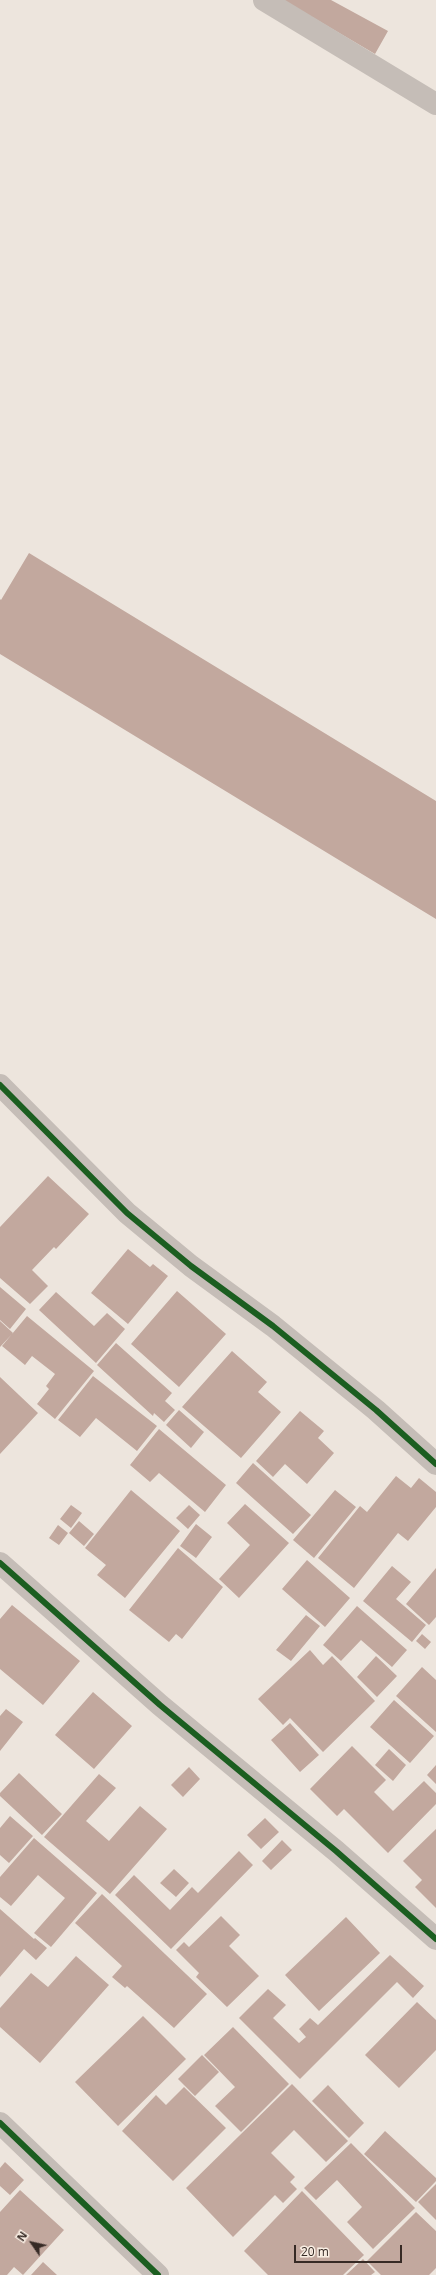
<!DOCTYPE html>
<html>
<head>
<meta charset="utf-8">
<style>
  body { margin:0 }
  #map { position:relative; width:436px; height:2275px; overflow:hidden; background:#ede5dd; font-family:"Open Sans",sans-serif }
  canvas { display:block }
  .north { position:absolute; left:12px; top:2223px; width:40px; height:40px; -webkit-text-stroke:3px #faefe4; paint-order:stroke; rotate:304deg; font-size:11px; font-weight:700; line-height:16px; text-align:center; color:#362a25 }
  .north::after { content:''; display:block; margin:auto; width:14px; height:18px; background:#362a25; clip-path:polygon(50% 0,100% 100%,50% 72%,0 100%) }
  .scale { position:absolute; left:294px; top:2245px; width:108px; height:18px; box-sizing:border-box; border:2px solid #362a25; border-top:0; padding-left:5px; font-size:12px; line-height:14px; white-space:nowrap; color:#362a25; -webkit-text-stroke:3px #faefe4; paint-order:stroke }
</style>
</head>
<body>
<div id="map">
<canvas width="436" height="2275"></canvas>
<div class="north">N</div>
<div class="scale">20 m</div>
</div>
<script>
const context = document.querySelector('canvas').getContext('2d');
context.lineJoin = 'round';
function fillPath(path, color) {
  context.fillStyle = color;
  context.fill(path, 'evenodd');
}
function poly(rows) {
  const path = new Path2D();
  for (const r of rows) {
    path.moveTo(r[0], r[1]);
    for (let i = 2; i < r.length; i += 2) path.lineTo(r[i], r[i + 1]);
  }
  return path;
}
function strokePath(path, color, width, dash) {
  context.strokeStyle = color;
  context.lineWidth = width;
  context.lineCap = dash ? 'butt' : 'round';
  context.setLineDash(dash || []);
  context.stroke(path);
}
const building = poly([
  [283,0,331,0,388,31,375,54],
  [29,553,436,801,436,919,0,654,0,599,1,600],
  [48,1176,89,1214,56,1249,54,1247,32,1270,48,1286,30,1304,0,1278,0,1227],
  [128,1249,150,1267,153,1264,168,1276,128,1324,91,1293],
  [0,1287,26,1309,10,1329,0,1320],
  [177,1291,226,1334,179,1387,131,1344],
  [56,1292,94,1326,107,1313,125,1329,96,1363,39,1310],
  [27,1316,94,1371,55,1419,37,1404,49,1389,46,1386,55,1374,32,1356,25,1365,2,1346],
  [0,1321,13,1333,0,1347],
  [116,1343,172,1393,165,1401,175,1410,164,1422,154,1413,153,1416,97,1365],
  [232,1351,267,1382,258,1392,281,1412,241,1458,182,1407],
  [93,1376,157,1426,137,1451,96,1418,80,1437,58,1420],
  [0,1377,38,1413,0,1454],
  [179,1410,204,1432,191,1448,166,1425],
  [300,1411,324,1431,318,1438,334,1453,307,1484,285,1464,273,1477,256,1461],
  [159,1429,226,1485,205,1512,159,1473,150,1482,130,1465],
  [253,1463,311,1515,293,1534,236,1483],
  [396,1476,411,1488,419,1478,436,1492,436,1507,408,1541,398,1533,354,1588,318,1558,360,1506,367,1512],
  [131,1490,180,1531,125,1598,97,1575,106,1565,85,1548],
  [335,1490,356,1507,314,1558,293,1540],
  [245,1504,289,1543,239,1598,219,1579,250,1545,227,1523],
  [71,1505,82,1513,71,1528,60,1519],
  [189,1505,200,1515,188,1529,176,1518],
  [79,1521,94,1534,84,1546,69,1533],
  [196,1524,212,1537,196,1558,180,1546],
  [58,1525,68,1533,59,1545,49,1538],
  [178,1548,223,1587,182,1639,176,1634,169,1642,129,1610],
  [307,1560,350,1598,325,1627,282,1589],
  [392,1566,411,1582,396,1599,426,1625,412,1642,363,1601],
  [436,1568,436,1617,429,1625,406,1604],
  [12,1605,80,1661,43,1705,0,1669,0,1619],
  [357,1606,407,1650,392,1667,361,1640,341,1661,323,1645],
  [306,1615,320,1626,291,1661,276,1650],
  [422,1634,431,1642,425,1649,416,1641],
  [310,1650,323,1665,332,1656,375,1701,323,1752,290,1718,283,1725,258,1699],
  [376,1656,397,1676,377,1697,357,1677],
  [422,1667,436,1680,436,1732,396,1696],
  [93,1692,132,1726,94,1769,55,1735],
  [394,1700,434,1736,410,1763,370,1727],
  [6,1709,23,1722,0,1751,0,1716],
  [290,1723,319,1755,300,1772,271,1740],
  [352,1746,386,1780,374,1792,393,1811,424,1781,436,1793,436,1804,388,1853,344,1809,337,1816,310,1789],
  [389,1749,406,1765,393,1781,375,1765],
  [436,1765,436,1784,427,1775],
  [189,1767,200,1779,183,1797,171,1785],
  [19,1773,62,1814,42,1835,0,1796,0,1793],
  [99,1774,116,1788,86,1821,109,1841,140,1806,167,1829,110,1894,44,1837],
  [10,1816,33,1836,9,1863,0,1855,0,1828],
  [265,1818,279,1832,261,1849,247,1835],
  [436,1829,436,1908,415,1887,422,1880,403,1861],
  [34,1838,97,1893,51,1947,34,1933,65,1898,38,1875,11,1906,0,1897,0,1877],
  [282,1840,292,1850,271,1870,262,1861],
  [239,1851,253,1865,171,1949,115,1895,134,1875,170,1910,192,1887,198,1893],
  [174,1869,189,1883,176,1897,160,1883],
  [102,1894,207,1994,174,2028,127,1986,125,1988,112,1977,122,1966,75,1923],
  [0,1909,34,1939,35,1938,47,1948,36,1960,24,1949,0,1977],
  [221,1916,240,1935,229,1946,259,1976,227,2007,196,1977,199,1973,176,1950,184,1942,189,1947],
  [346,1917,380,1953,319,2011,285,1975],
  [390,1955,424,1986,413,1998,397,1982,300,2079,239,2018,268,1989,286,2005,273,2018,299,2043,306,2037,299,2029,310,2018,318,2025],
  [76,1956,109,1985,40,2063,0,2027,0,2008,31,1973,48,1987],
  [417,2002,436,2020,436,2050,399,2088,365,2055],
  [143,2016,186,2059,118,2126,75,2082],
  [233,2027,289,2084,241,2132,215,2106,235,2087,204,2055],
  [202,2055,219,2072,195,2096,178,2079],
  [292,2084,348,2141,326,2162,294,2130,271,2153,295,2177,290,2182,297,2189,283,2203,275,2195,233,2237,186,2188],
  [328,2085,364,2123,349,2138,312,2101],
  [184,2087,226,2128,173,2181,122,2131,156,2095,166,2105],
  [385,2131,436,2178,436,2181,416,2202,364,2154],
  [351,2143,415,2208,373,2249,347,2222,362,2207,337,2180,316,2200,304,2188],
  [5,2162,24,2180,10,2195,0,2186,0,2168],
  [436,2184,436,2220,418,2202],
  [20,2190,64,2230,23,2275,14,2267,7,2275,0,2275,0,2212],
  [302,2191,364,2255,343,2275,268,2275,244,2251],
  [416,2212,436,2231,436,2268,429,2275,381,2275,367,2261],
  [363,2259,375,2272,371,2275,346,2275],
  [43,2262,57,2275,31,2275]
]);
const minor = poly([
  [264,0,436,104],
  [0,1085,127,1213,191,1266,273,1326,376,1410,436,1464],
  [0,1563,160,1705,336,1851,436,1939],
  [0,2123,158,2275]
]);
const cycleway = poly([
  [0,1085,127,1213,191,1266,273,1326,376,1410,436,1464],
  [0,1563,160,1705,336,1851,436,1939],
  [0,2123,158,2275]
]);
fillPath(building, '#c2a89e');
strokePath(minor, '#c5bdb7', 22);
strokePath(cycleway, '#1b5e20', 6);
</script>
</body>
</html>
